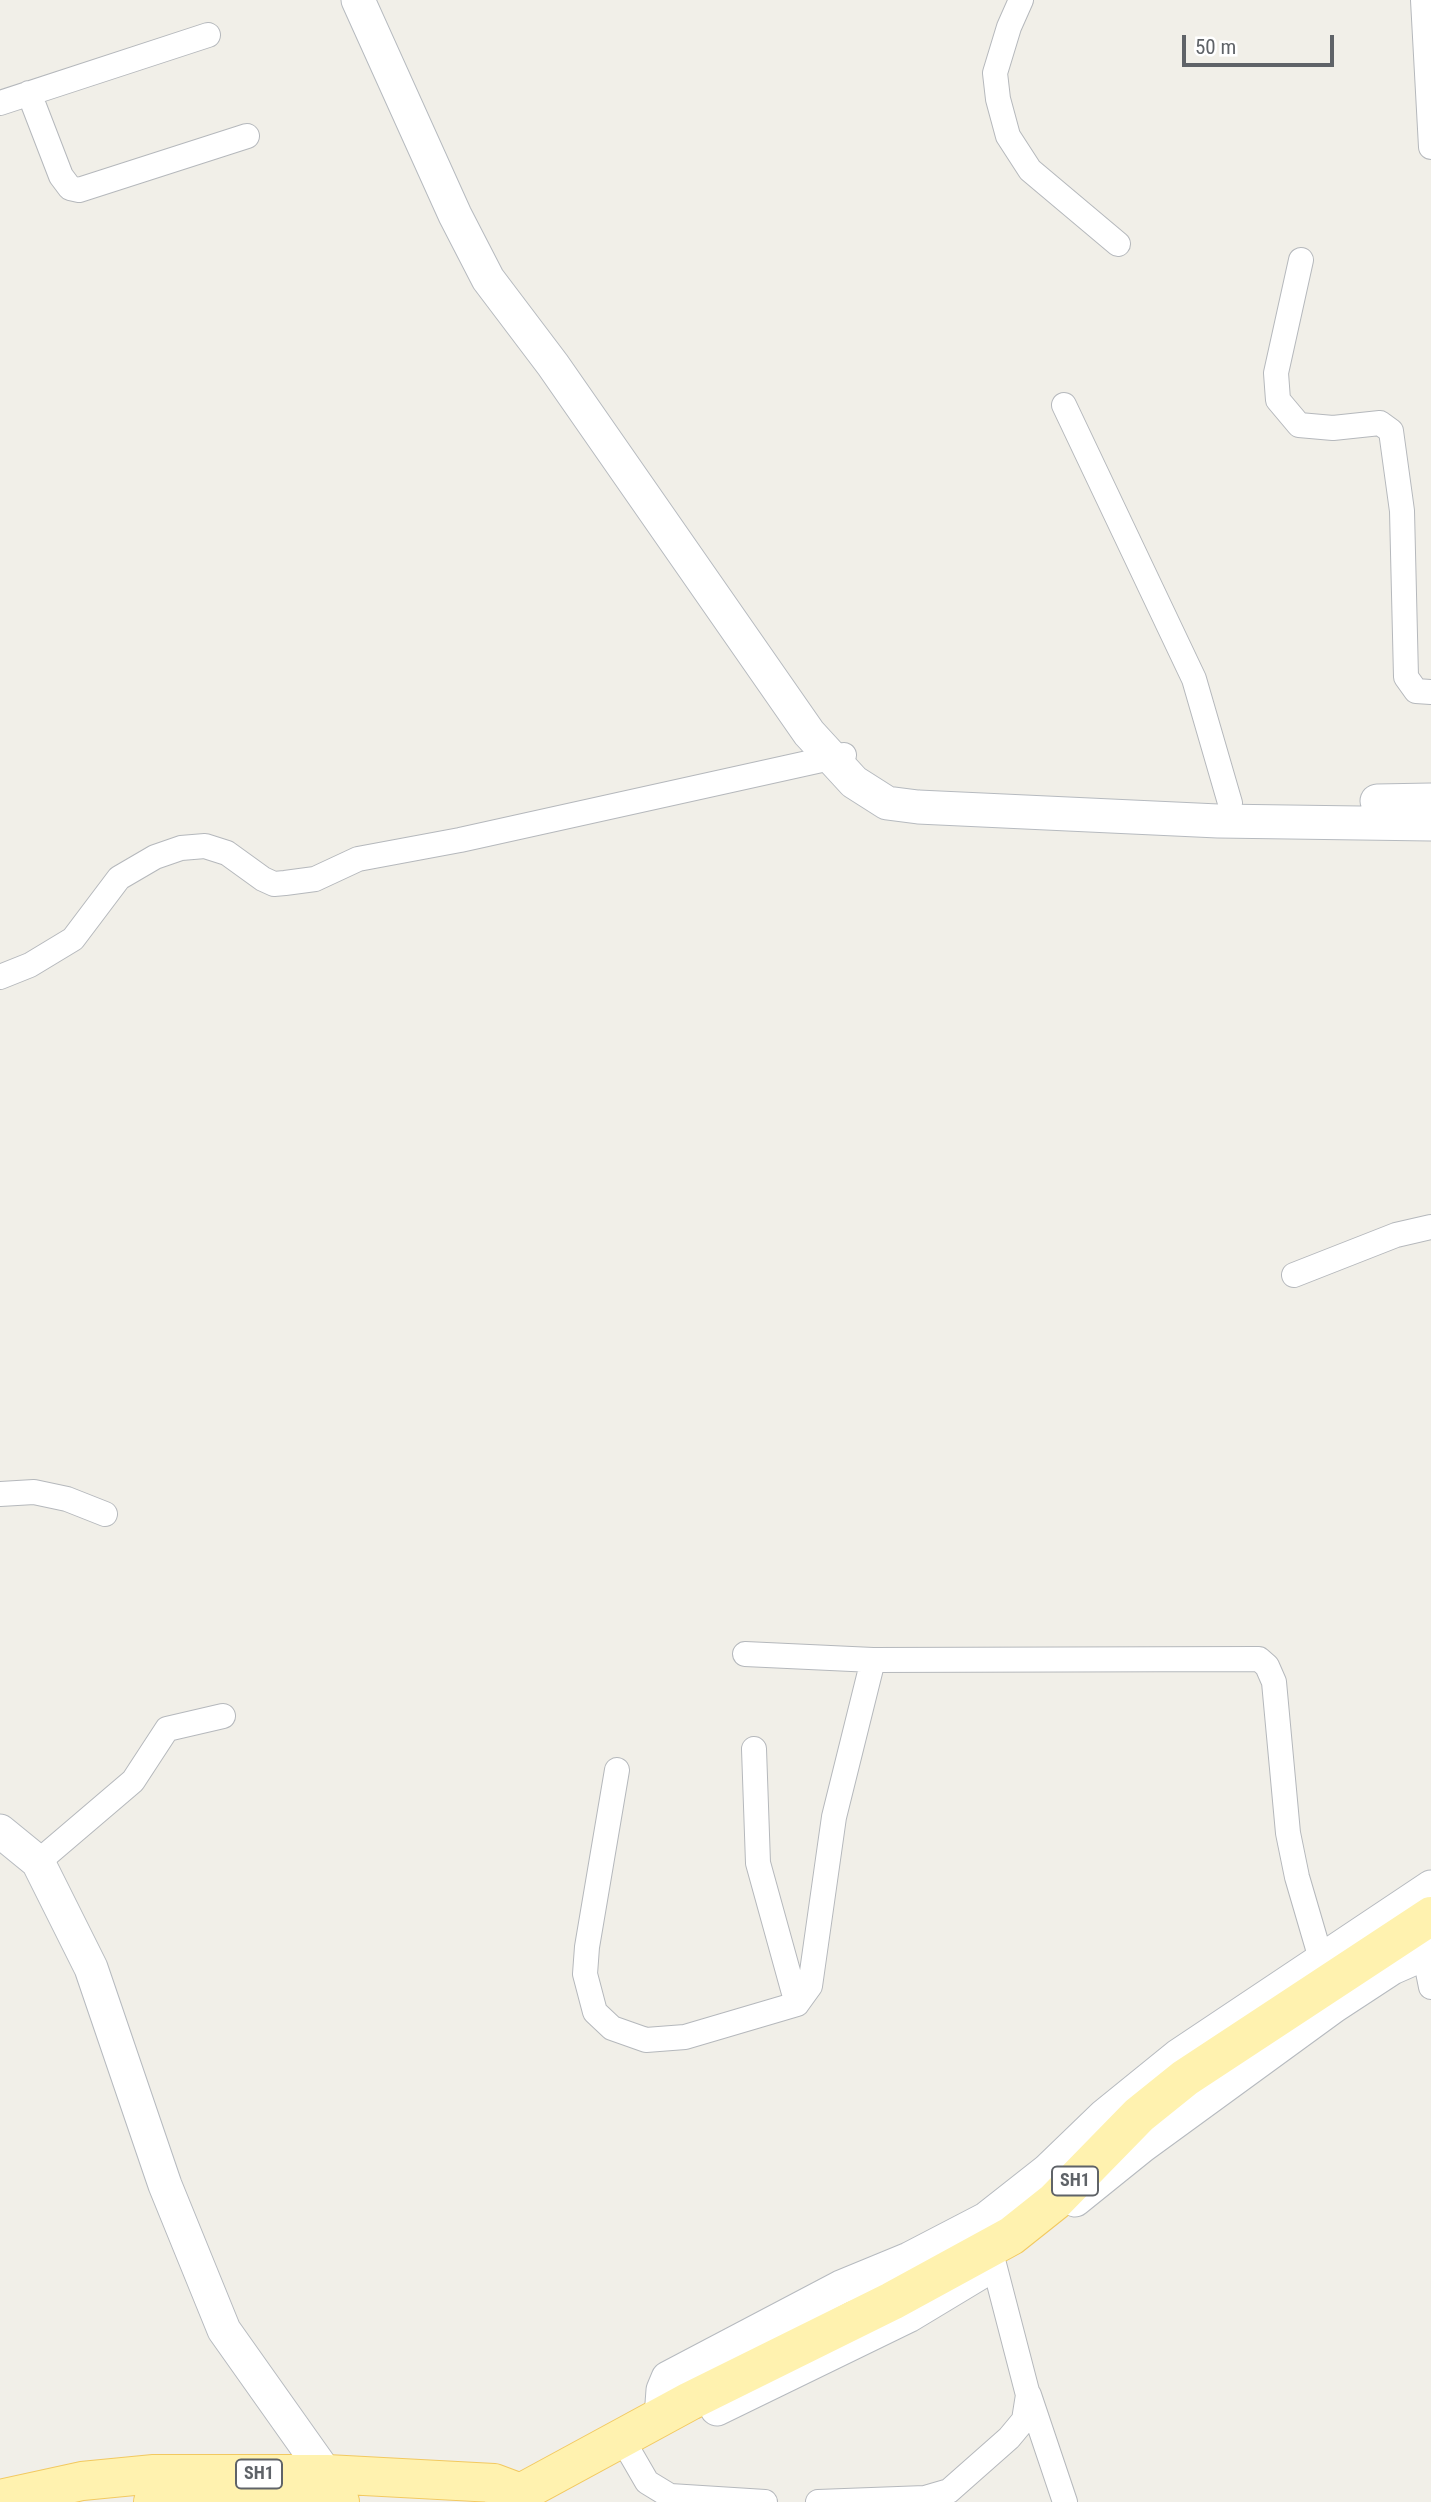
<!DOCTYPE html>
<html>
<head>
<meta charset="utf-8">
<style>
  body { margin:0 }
  #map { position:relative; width:1431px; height:2502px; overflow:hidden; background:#f1efe8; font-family:"Roboto Condensed",sans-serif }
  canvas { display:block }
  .scale { position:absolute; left:1182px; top:35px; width:152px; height:32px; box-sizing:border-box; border:4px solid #5f6368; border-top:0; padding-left:9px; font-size:21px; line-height:24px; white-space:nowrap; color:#5f6368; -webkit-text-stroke:5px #fff; paint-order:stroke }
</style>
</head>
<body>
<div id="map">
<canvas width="1431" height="2502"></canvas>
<div class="scale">50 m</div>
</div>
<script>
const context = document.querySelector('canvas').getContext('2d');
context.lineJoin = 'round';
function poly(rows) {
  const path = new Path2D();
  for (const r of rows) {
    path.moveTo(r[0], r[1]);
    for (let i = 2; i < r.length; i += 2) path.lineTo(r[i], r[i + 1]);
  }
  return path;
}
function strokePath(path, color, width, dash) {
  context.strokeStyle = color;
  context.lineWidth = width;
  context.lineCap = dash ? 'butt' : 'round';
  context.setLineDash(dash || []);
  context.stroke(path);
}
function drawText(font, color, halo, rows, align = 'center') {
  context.font = font + ' "Roboto Condensed",sans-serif';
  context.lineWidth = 5;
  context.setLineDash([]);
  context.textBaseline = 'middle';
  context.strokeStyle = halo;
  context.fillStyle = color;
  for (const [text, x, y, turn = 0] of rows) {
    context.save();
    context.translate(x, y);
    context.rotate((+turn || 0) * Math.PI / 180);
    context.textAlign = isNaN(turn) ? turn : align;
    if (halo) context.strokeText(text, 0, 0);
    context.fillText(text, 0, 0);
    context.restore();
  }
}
const street = poly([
  [1021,0,1009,27,995,73,998,99,1008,136,1030,170,1118,244],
  [1423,0,1431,147],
  [29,93,61,176,70,188,79,190,247,136],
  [0,103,208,35],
  [1301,260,1276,373,1278,400,1299,425,1333,428,1380,423,1391,431,1402,511,1406,677,1416,691,1431,692],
  [1064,405,1194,679,1230,803],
  [0,977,30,965,73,939,119,878,155,857,181,848,205,846,227,853,263,879,274,884,285,883,315,879,358,859,460,840,844,755],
  [1294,1275,1396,1235,1431,1227],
  [0,1494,34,1492,67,1499,105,1514],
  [745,1654,873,1660,1259,1659,1267,1666,1274,1682,1288,1833,1297,1877,1321,1959],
  [754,1749,758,1863,797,2004],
  [617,1770,587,1947,585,1974,595,2012,612,2028,646,2040,685,2037,797,2004,810,1986,834,1817,873,1660],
  [38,1862,133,1781,167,1729,223,1716],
  [1424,1952,1431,1987],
  [1029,2395,1065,2502],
  [625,2444,647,2482,670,2496,765,2502],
  [818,2502,925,2498,949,2491,1009,2438,1024,2420,1028,2395,994,2264]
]);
const secondary = poly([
  [358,0,455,215,488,279,553,365,809,733,854,782,887,803,918,807,1218,821,1431,824],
  [1377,801,1431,800],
  [0,1831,38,1862,91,1968,165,2185,224,2330,338,2491],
  [1075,2200,1142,2146,1334,2006,1392,1968,1431,1951],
  [717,2409,908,2316,986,2269],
  [661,2417,663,2390,668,2378,841,2287,909,2259,986,2219,1047,2171,1104,2116,1178,2056,1431,1887]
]);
const primary = poly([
  [0,2499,82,2481,154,2474,327,2474,494,2483,518,2492],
  [153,2502,263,2498,340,2502],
  [504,2502,690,2401,892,2301,1011,2236,1055,2201,1139,2115,1185,2078,1431,1916]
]);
const shields = [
  [1075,2181,46],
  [259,2474,46]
];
const shieldNames = [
  ["SH1",1075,2181],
  ["SH1",259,2474]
];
strokePath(street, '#b5b8bc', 26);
strokePath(secondary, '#b6babf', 35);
strokePath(primary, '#f2c960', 40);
strokePath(street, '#fff', 24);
strokePath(secondary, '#fff', 33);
strokePath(primary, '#fff2af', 38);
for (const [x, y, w] of shields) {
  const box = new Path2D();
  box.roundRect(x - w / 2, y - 14.5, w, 29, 5);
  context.fillStyle = '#fff';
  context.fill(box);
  strokePath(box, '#5f6368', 2);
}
drawText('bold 18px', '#5f6368', null, shieldNames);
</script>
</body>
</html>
